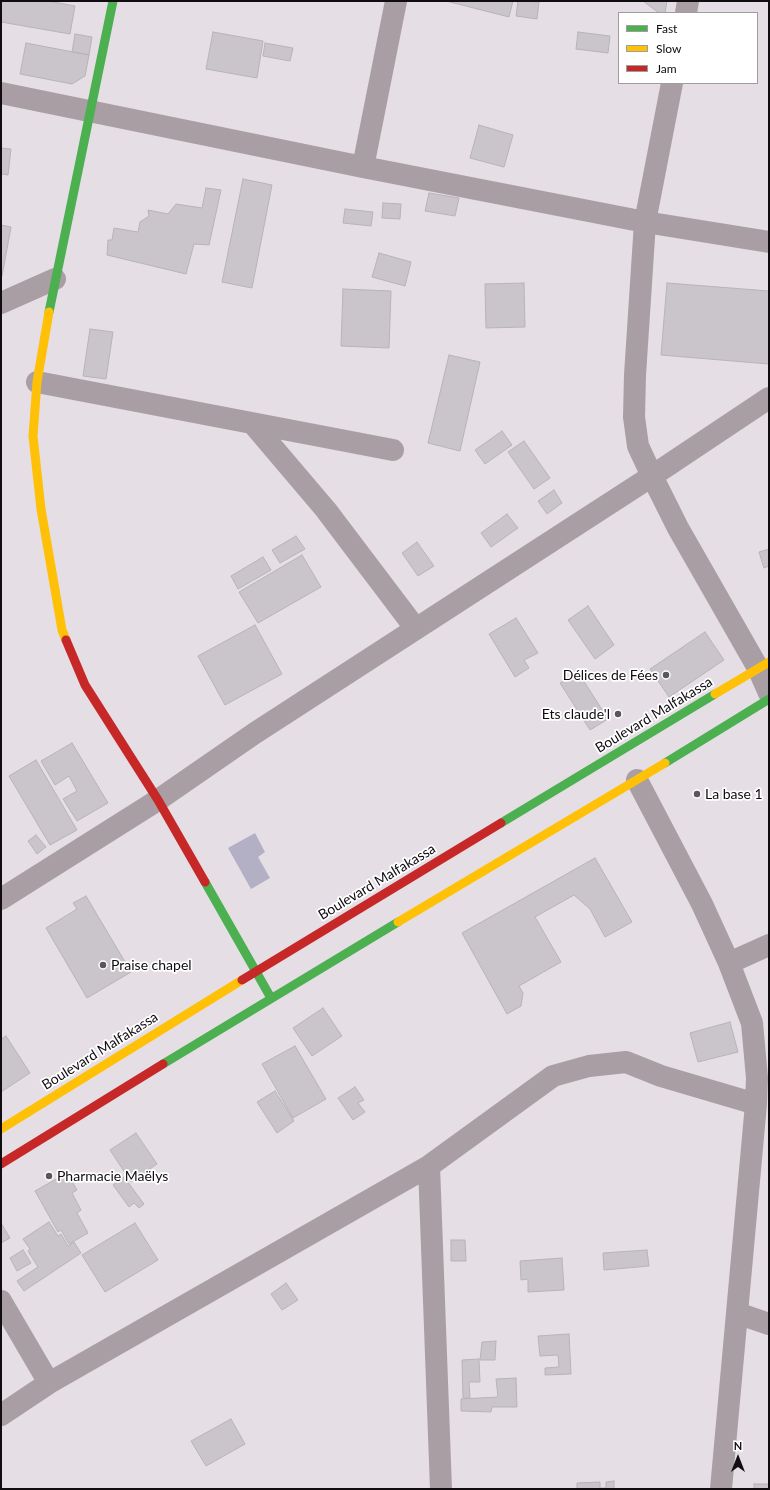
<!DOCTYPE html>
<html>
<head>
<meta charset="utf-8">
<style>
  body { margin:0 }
  #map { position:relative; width:770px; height:1490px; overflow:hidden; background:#e5dee5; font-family:Lato,sans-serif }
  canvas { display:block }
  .frame { position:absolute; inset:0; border:2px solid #100c10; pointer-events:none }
  .legend { position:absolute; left:618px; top:12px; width:140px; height:72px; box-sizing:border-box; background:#fff; border:1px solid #9f9e9f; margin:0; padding:5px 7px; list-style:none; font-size:12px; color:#100c10 }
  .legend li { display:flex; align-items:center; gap:8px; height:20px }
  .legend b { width:20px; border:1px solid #9f9e9f }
  .north { position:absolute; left:718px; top:1438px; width:40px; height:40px; -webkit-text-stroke:3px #fff; paint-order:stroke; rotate:0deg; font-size:11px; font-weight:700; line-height:16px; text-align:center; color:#100c10 }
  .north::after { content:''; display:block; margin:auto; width:14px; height:18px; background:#100c10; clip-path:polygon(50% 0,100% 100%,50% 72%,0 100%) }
</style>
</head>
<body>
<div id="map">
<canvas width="770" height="1490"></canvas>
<div class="frame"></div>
<ul class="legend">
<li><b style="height:5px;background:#4caf50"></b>Fast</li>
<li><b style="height:5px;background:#ffc107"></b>Slow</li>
<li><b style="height:5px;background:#c62828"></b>Jam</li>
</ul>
<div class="north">N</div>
</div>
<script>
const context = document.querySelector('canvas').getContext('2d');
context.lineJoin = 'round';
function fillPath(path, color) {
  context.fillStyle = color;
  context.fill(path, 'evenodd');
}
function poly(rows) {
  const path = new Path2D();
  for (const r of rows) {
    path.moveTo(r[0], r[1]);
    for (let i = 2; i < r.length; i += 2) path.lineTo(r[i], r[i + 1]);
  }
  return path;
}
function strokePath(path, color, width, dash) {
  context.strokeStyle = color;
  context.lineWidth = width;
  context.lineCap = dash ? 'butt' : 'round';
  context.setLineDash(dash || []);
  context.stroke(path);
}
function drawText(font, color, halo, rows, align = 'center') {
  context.font = font + ' Lato,sans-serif';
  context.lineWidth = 3.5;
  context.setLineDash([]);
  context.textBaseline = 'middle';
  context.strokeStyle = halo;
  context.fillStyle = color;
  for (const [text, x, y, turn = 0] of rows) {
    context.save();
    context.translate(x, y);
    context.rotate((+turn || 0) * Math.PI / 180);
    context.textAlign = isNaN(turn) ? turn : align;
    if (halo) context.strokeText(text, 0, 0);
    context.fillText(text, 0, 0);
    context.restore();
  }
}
const water = poly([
  [255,833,265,852,258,857,270,878,251,889,228,848]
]);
const building = poly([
  [1,1,48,1,75,6,70,34,1,22,1,1],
  [446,1,513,1,509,17,446,1],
  [518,1,539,2,537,19,516,16,518,1],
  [643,1,667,1,665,13,659,13,643,1],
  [213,32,263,41,257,78,206,69,213,32],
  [578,32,610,36,608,53,576,49,578,32],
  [75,34,92,37,89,55,72,52,75,34],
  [26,43,89,55,85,76,72,84,20,74,26,43],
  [265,43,293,48,290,61,263,56,265,43],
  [479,125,513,135,504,167,470,158,479,125],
  [1,148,11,149,8,175,1,174,1,148],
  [243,179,272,185,252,288,222,282,243,179],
  [206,188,221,190,209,245,194,244,186,274,107,255,108,240,112,240,114,228,138,232,140,222,149,216,148,210,168,214,176,204,202,208,206,188],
  [429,193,459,198,455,216,425,211,429,193],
  [383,203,401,204,400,219,382,218,383,203],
  [345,209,373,212,371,226,343,223,345,209],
  [1,225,11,227,2,276,1,276,1,225],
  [379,253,411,262,405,286,372,277,379,253],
  [524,283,525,327,486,328,485,284,524,283],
  [667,283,769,291,769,364,661,355,667,283],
  [343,289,391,291,389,348,341,346,343,289],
  [90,329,113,332,106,379,83,376,90,329],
  [449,355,480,362,460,451,428,443,449,355],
  [502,431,512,445,485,464,475,450,502,431],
  [524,441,550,478,534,489,508,452,524,441],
  [554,490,562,503,547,514,538,501,554,490],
  [507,514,518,528,491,547,481,533,507,514],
  [296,536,305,549,280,563,272,550,296,536],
  [417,542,434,566,418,576,402,553,417,542],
  [769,549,769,566,764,568,759,552,769,549],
  [302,555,321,587,258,623,239,592,302,555],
  [263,557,271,570,238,589,231,576,263,557],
  [588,606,614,645,595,659,568,620,588,606],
  [516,618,538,653,524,660,529,668,515,677,489,634,516,618],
  [255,625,282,674,225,705,198,656,255,625],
  [705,632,724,660,669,697,650,669,705,632],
  [578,672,608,719,590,730,560,683,578,672],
  [72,743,108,803,77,821,63,799,77,791,69,776,55,785,41,761,72,743],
  [36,760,77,830,50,845,9,776,36,760],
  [36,835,46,847,37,854,28,841,36,835],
  [595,858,632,922,605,937,590,909,574,895,535,917,561,962,519,986,523,993,521,1006,507,1014,462,933,595,858],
  [86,896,131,972,87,998,46,928,77,909,73,903,86,896],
  [323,1008,342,1036,312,1056,293,1028,323,1008],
  [730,1022,738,1052,698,1062,690,1033,730,1022],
  [6,1036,30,1073,1,1092,1,1039,6,1036],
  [295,1046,326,1099,293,1118,262,1064,295,1046],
  [355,1087,364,1100,358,1103,365,1112,353,1120,338,1098,355,1087],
  [275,1091,294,1121,277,1133,257,1102,275,1091],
  [136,1133,157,1164,131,1182,110,1150,136,1133],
  [67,1173,77,1190,72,1193,81,1210,77,1213,88,1233,69,1244,61,1230,58,1232,35,1191,67,1173],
  [124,1177,144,1204,139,1208,134,1203,129,1207,113,1185,124,1177],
  [49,1222,58,1236,61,1234,68,1246,74,1242,81,1253,24,1291,17,1281,38,1267,28,1251,30,1249,23,1239,49,1222],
  [1,1223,10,1238,1,1243,1,1223],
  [135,1223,158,1260,105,1292,82,1255,135,1223],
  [451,1240,465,1240,466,1261,451,1261,451,1240],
  [23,1250,31,1263,17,1271,10,1258,23,1250],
  [647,1250,649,1266,604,1270,603,1253,647,1250],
  [562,1258,564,1290,528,1292,528,1279,521,1280,520,1261,562,1258],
  [286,1283,298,1300,282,1310,271,1294,286,1283],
  [569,1334,571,1374,545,1375,545,1368,559,1367,558,1355,540,1356,538,1336,569,1334],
  [496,1341,495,1360,480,1360,482,1342,496,1341],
  [479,1359,480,1382,469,1382,470,1398,463,1398,462,1360,479,1359],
  [516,1378,517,1407,492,1407,491,1412,461,1411,461,1399,498,1397,496,1379,516,1378],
  [231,1419,245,1444,206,1466,191,1441,231,1419],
  [614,1481,614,1489,577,1489,577,1483,600,1482,600,1488,606,1488,606,1482,614,1481],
  [754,1484,769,1484,769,1489,754,1489,754,1484]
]);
const street = poly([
  [686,13,688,1],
  [672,83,645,222,635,375,634,417,638,446,652,476,678,528,758,668,769,693],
  [1,93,363,167,645,222,769,242],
  [363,167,396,1],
  [1,303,55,279],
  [37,382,393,450],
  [253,424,326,510,416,629],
  [637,780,702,904,729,963,752,1023,757,1078,756,1104,721,1489],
  [1,899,158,800,255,733,652,476,769,398],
  [729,963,769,945],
  [429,1166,441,1489],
  [1,1301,49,1383],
  [737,1313,769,1324],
  [1,1415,49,1383,429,1166,553,1076,589,1066,626,1062,661,1076,756,1104]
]);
const fast = poly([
  [49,312,113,1],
  [665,763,769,699],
  [501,823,715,694],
  [205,882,271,998],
  [163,1064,398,922]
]);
const slow = poly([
  [49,312,37,382,33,436,41,509,62,630,66,640],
  [715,694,769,662],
  [398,922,665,763],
  [1,1129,242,980]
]);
const jam = poly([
  [66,640,85,685,158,800,205,882],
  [242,980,501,823],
  [1,1164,163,1064]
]);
const markers = [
  [666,675,4,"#5b565b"],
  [618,714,4,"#5b565b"],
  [697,794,4,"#5b565b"],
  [103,965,4,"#5b565b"],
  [49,1176,4,"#5b565b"]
];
const poiNames = [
  ["Délices de Fées",658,675,"right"],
  ["Ets claude'l",610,714,"right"],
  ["La base 1",705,794],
  ["Praise chapel",111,965],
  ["Pharmacie Maëlys",57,1176]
];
const streetNames = [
  ["Boulevard Malfakassa",654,715,-31],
  ["Boulevard Malfakassa",377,882,-31],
  ["Boulevard Malfakassa",100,1051,-32]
];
fillPath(water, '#b3b0c6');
fillPath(building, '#c9c5cb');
strokePath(building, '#b7b3b9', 1);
strokePath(street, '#a99ea4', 22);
strokePath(fast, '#4caf50', 9);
strokePath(slow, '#ffc107', 9);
strokePath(jam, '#c62828', 9);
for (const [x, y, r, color] of markers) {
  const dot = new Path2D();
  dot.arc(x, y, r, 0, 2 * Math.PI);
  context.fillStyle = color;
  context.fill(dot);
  strokePath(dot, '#fff', 1.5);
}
drawText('14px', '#100c10', '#fff', poiNames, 'left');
drawText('14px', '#100c10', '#fff', streetNames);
</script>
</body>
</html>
